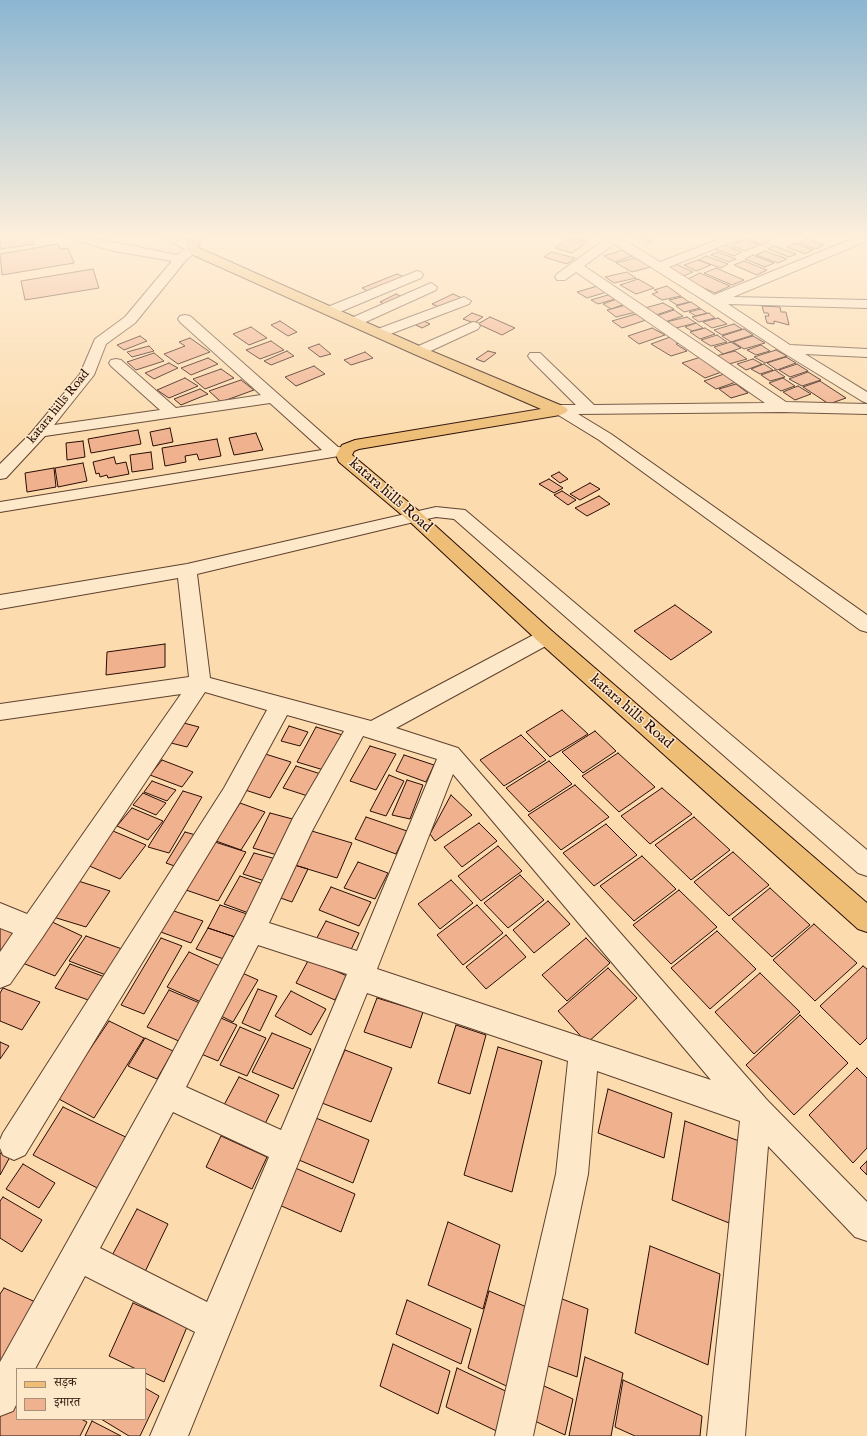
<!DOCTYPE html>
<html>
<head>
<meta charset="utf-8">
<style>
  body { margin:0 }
  #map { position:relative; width:867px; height:1436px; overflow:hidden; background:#fcdcae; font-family:"IM FELL English","Noto Serif Devanagari",serif }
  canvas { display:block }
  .legend { position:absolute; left:16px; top:1368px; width:130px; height:52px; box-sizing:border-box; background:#fde8ca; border:1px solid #a8907b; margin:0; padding:5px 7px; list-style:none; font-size:12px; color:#290d04 }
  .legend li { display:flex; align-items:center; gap:8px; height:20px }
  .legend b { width:20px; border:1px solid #a8907b }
</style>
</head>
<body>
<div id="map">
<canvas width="867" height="1436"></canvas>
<ul class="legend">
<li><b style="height:5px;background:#eebe77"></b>सड़क</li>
<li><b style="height:11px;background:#f0b18f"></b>इमारत</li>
</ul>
</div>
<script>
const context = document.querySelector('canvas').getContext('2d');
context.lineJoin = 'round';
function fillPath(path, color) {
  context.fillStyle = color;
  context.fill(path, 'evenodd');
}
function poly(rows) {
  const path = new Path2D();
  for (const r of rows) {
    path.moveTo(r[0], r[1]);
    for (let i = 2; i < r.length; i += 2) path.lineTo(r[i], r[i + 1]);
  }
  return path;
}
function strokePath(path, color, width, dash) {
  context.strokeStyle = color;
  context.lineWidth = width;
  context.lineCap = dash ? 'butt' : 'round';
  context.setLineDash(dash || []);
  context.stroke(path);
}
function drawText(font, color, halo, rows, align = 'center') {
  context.font = font + ' "IM FELL English",serif';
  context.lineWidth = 3;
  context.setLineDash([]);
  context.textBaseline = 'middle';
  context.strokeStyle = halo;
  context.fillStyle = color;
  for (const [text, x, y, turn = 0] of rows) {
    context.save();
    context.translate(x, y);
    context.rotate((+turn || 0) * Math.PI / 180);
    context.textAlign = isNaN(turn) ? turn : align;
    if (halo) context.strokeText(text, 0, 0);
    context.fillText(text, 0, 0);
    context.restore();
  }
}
const building = poly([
  [0,237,32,237,34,244,0,249,0,237],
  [568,237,593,237,587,242,568,237],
  [635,237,648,237,646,238,653,241,648,242,635,237],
  [756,237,763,237,772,240,762,245,750,240,756,237],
  [568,239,585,244,572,253,555,248,568,239],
  [745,239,759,245,745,251,731,245,745,239],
  [807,239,824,245,816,249,799,243,807,239],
  [794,243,813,250,805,254,787,247,794,243],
  [58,244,60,249,68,248,74,263,2,275,0,254,58,244],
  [724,245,742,252,734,256,715,249,724,245],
  [774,246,796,254,789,257,768,249,774,246],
  [622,250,632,256,615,262,604,256,622,250],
  [765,251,787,259,778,263,756,255,765,251],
  [551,252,575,258,567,264,544,257,551,252],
  [717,252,736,259,729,262,711,255,717,252],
  [753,255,774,263,765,267,745,259,753,255],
  [706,256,728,264,721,268,699,260,706,256],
  [635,258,651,267,632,272,616,263,635,258],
  [698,260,711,265,696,271,684,265,698,260],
  [744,261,767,270,757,275,734,265,744,261],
  [676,264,693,272,681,277,664,269,676,264],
  [716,268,744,280,732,285,704,273,716,268],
  [93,269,99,288,25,300,21,281,93,269],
  [627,272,636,278,614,283,605,277,627,272],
  [700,273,730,286,715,293,686,280,700,273],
  [397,274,407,278,371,293,362,288,397,274],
  [638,279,654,288,636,294,620,285,638,279],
  [601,285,610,291,587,298,577,292,601,285],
  [667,286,681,296,662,300,652,294,658,292,654,290,667,286],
  [396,294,404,298,388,306,380,302,396,294],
  [453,294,462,298,441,308,432,304,453,294],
  [608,295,615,299,598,304,591,300,608,295],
  [682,297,689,302,677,305,669,300,682,297],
  [617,299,625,304,611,309,603,304,617,299],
  [691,302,700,308,684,312,676,306,691,302],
  [663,303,674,309,656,315,645,308,663,303],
  [626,305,636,312,616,317,607,310,626,305],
  [762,306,780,307,781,312,786,312,789,325,774,321,774,324,767,323,765,316,769,316,768,313,764,313,762,306],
  [701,309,707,313,696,316,689,312,701,309],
  [674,310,683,316,665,322,656,316,674,310],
  [472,313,483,317,474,323,463,319,472,313],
  [709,313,715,318,699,322,692,317,709,313],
  [636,314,646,320,622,328,612,321,636,314],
  [490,317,515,328,502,335,478,324,490,317],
  [687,317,696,323,676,328,666,322,687,317],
  [718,318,727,324,712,328,703,322,718,318],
  [422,320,430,324,422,328,414,324,422,320],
  [280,321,297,332,288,336,271,325,280,321],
  [696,323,703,328,692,331,685,327,696,323],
  [734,324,742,329,722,335,714,330,734,324],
  [251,327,267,338,249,345,233,334,251,327],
  [652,328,665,335,639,344,628,336,652,328],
  [705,328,715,334,700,339,690,332,705,328],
  [744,329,753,335,731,342,722,336,744,329],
  [717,335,727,342,711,346,701,340,717,335],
  [140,336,147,341,124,350,117,345,140,336],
  [673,336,682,342,676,344,687,351,671,356,651,344,673,336],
  [753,336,765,343,744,349,733,342,753,336],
  [190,338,210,352,178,364,164,354,185,346,179,342,190,338],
  [271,341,284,350,260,359,246,350,271,341],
  [731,342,741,348,723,354,714,347,731,342],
  [319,344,331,354,320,357,308,348,319,344],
  [761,345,770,351,756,355,747,350,761,345],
  [149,346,154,351,132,357,127,352,149,346],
  [776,350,787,356,765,363,754,357,776,350],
  [287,351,294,356,271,365,264,361,287,351],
  [488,351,496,353,484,362,476,359,488,351],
  [735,351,747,359,729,364,716,356,735,351],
  [365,352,373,358,351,365,344,360,365,352],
  [154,353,164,361,136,370,127,362,154,353],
  [704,356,727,370,705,378,682,363,704,356],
  [786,357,796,363,777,370,767,363,786,357],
  [208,358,218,364,191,375,181,368,208,358],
  [753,359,762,364,746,370,737,364,753,359],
  [169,363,178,368,154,379,145,373,169,363],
  [764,364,773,370,760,374,751,369,764,364],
  [797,364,808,371,790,377,779,370,797,364],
  [314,366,325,374,296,386,285,377,314,366],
  [221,369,234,378,205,389,193,379,221,369],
  [775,370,785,377,770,381,761,375,775,370],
  [808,372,821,380,802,386,789,379,808,372],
  [727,373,739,381,716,389,704,381,727,373],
  [185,378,198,386,169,398,157,390,185,378],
  [783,378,795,386,781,391,769,383,783,378],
  [241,380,254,390,221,402,209,391,241,380],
  [820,381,846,398,829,404,803,387,820,381],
  [736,384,748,393,731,398,719,389,736,384],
  [798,386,811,394,795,400,783,392,798,386],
  [200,389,208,394,181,405,174,399,200,389],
  [170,428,173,442,153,446,150,432,170,428],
  [138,430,141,444,91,453,88,439,138,430],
  [256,433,263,450,234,455,229,438,256,433],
  [217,439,221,456,199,460,197,454,185,456,186,462,165,466,162,448,217,439],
  [83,441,85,457,67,460,66,443,83,441],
  [151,452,153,469,132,472,130,455,151,452],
  [114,457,116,464,126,462,129,474,108,478,107,475,100,477,99,473,96,474,93,462,114,457],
  [83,463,87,481,58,487,55,468,83,463],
  [54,468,56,487,27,492,25,473,54,468],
  [559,472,568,479,560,483,551,476,559,472],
  [549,479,563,488,554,493,539,484,549,479],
  [590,483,600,489,580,500,570,494,590,483],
  [562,491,576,500,568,505,554,495,562,491],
  [599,496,610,504,587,516,575,508,599,496],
  [675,605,712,632,671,660,634,631,675,605],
  [165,644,165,667,106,675,107,652,165,644],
  [562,710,588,734,550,757,526,732,562,710],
  [180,722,199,727,187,747,167,742,180,722],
  [289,726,308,732,300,746,281,741,289,726],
  [316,727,346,736,327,771,297,762,316,727],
  [595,731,616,751,583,773,562,752,595,731],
  [521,735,546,760,504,786,480,760,521,735],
  [370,746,396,754,376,790,350,781,370,746],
  [262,753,291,762,270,798,242,789,262,753],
  [618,753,655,787,619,812,582,776,618,753],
  [404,755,434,765,426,782,396,771,404,755],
  [162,760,193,772,182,787,150,775,162,760],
  [549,761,572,784,529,812,506,788,549,761],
  [296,766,327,776,314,798,283,788,296,766],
  [389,775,404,781,386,816,370,811,389,775],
  [407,780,423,785,410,819,392,815,407,780],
  [152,781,176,790,167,801,144,792,152,781],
  [575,785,609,817,561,850,528,815,575,785],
  [662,788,692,814,650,844,621,816,662,788],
  [183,791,202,797,169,853,148,847,183,791],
  [143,793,166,803,156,815,133,805,143,793],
  [451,795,472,815,435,841,430,834,451,795],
  [240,803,265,812,241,850,216,841,240,803],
  [132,808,163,821,148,840,117,826,132,808],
  [270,813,300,821,284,857,253,848,270,813],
  [366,817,407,831,396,854,355,839,366,817],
  [694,817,730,850,691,880,655,845,694,817],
  [479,823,497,841,462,867,444,847,479,823],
  [606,824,637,855,594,886,563,853,606,824],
  [305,829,352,843,337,878,288,863,305,829],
  [113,831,146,845,120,879,87,865,113,831],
  [185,832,203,837,183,869,166,863,185,832],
  [215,842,246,852,218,901,186,890,215,842],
  [498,846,522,871,481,901,458,876,498,846],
  [733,852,769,885,729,916,694,882,733,852],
  [254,853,280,860,271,883,243,874,254,853],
  [642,856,676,889,634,921,600,886,642,856],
  [358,862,388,873,375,899,344,888,358,862],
  [288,863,308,869,292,902,272,895,288,863],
  [520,875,544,900,508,928,484,903,520,875],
  [240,876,269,886,254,915,224,904,240,876],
  [75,880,110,891,86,927,50,916,75,880],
  [451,880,473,903,440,929,418,904,451,880],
  [331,887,371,902,359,926,319,910,331,887],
  [770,888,810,925,772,957,732,919,770,888],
  [679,890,717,927,671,964,633,925,679,890],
  [548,901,570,924,534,953,513,930,548,901],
  [220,905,253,916,241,939,208,928,220,905],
  [477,905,503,933,463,965,437,935,477,905],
  [171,910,203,921,191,943,158,931,171,910],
  [48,920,82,936,55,976,20,962,48,920],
  [326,921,359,933,347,958,313,945,326,921],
  [0,922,17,929,0,952,0,922],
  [814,924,857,963,815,1001,773,960,814,924],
  [208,928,241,939,229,961,196,949,208,928],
  [717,931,756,969,710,1009,671,968,717,931],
  [506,935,526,957,486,989,466,967,506,935],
  [86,936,122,949,106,975,69,961,86,936],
  [161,938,182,946,144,1014,121,1005,161,938],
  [586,938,610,963,567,1001,542,975,586,938],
  [189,952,222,967,201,1002,167,987,189,952],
  [309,959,347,976,335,1000,296,983,309,959],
  [70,964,105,977,91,1001,55,988,70,964],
  [863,966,867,969,867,1038,860,1045,820,1006,863,966],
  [608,968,637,998,587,1043,558,1011,608,968],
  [240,972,258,980,233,1022,215,1013,240,972],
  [760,973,800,1012,754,1054,715,1012,760,973],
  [3,988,40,1002,22,1030,0,1021,0,993,3,988],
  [258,989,277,996,260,1031,242,1023,258,989],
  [169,990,202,1004,181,1042,147,1027,169,990],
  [291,991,326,1009,311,1035,275,1016,291,991],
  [377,998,423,1012,411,1048,364,1032,377,998],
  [214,1015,237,1025,218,1061,194,1051,214,1015],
  [800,1015,848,1063,794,1115,746,1065,800,1015],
  [109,1021,144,1038,94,1118,57,1098,109,1021],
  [456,1025,486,1035,470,1094,438,1083,456,1025],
  [240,1027,266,1038,247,1076,220,1065,240,1027],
  [272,1033,311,1049,293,1089,252,1072,272,1033],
  [145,1038,173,1051,157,1079,128,1066,145,1038],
  [0,1042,9,1046,0,1059,0,1042],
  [498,1047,542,1061,512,1192,464,1175,498,1047],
  [345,1050,392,1068,371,1122,322,1103,345,1050],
  [857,1068,867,1078,867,1148,853,1163,809,1115,857,1068],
  [239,1077,279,1095,265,1124,224,1105,239,1077],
  [608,1089,672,1113,664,1158,598,1133,608,1089],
  [63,1107,134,1141,105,1192,33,1155,63,1107],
  [316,1118,369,1140,353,1183,299,1160,316,1118],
  [685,1121,739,1141,729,1223,672,1200,685,1121],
  [221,1136,267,1157,252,1189,206,1167,221,1136],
  [0,1153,10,1157,0,1175,0,1153],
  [867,1161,867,1175,860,1168,867,1161],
  [23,1164,55,1183,39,1208,6,1189,23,1164],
  [293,1167,355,1194,341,1232,277,1204,293,1167],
  [3,1197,42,1220,22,1252,0,1238,0,1201,3,1197],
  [137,1209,168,1224,141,1280,108,1263,137,1209],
  [448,1222,500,1245,483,1309,428,1285,448,1222],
  [650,1246,720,1274,708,1365,635,1333,650,1246],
  [4,1288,40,1304,8,1365,0,1361,0,1294,4,1288],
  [489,1291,536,1311,517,1391,468,1368,489,1291],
  [552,1295,588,1309,577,1377,540,1363,552,1295],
  [407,1300,471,1329,461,1364,396,1334,407,1300],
  [133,1303,187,1327,164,1382,145,1373,145,1369,136,1369,109,1356,133,1303],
  [393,1344,450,1371,438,1414,380,1386,393,1344],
  [585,1357,623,1373,611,1436,569,1436,585,1357],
  [457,1368,516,1396,507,1436,446,1407,457,1368],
  [623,1380,702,1416,700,1436,635,1436,615,1427,623,1380],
  [533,1381,573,1399,565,1435,526,1417,533,1381],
  [15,1388,17,1389,17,1419,81,1419,87,1422,80,1436,0,1436,0,1417,15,1388],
  [145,1388,159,1396,140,1436,129,1436,101,1419,145,1419,145,1388],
  [92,1421,121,1436,85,1436,92,1421]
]);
const minor = poly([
  [69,237,89,237,177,255,185,249,162,237,178,237,196,245,199,249,186,260,135,323,106,344,94,375,54,425,160,410,111,366,109,363,111,360,116,359,121,360,176,408,261,395,180,322,178,319,180,316,185,315,190,316,338,447,351,448,353,451,351,454,0,512,0,502,322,450,270,403,45,436,6,478,0,479,0,464,31,433,80,374,95,339,125,317,172,261,114,251,71,239,69,237],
  [608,237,622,237,621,238,660,262,725,237,741,237,739,239,669,267,714,295,857,237,867,237,867,241,733,297,867,300,867,308,728,304,790,345,867,349,867,357,805,354,867,392,867,403,862,401,782,352,708,303,614,244,584,266,786,402,867,404,867,414,782,412,578,414,611,434,867,615,867,632,860,630,599,440,555,413,552,410,555,407,560,405,576,405,530,359,528,356,530,353,540,353,594,405,765,403,576,272,565,280,557,280,555,277,557,274,608,237],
  [417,271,421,272,423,275,421,278,335,314,330,315,325,314,323,311,325,308,417,271],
  [431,283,437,287,436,290,359,325,354,326,349,325,347,322,349,319,431,283],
  [464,297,471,301,469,304,385,336,380,337,375,336,373,333,375,330,464,297],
  [473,322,478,323,480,326,478,329,424,354,414,354,412,351,414,348,473,322],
  [436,507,465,510,867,850,867,876,858,873,454,519,436,517,414,522,197,574,210,678,371,721,539,632,546,630,553,632,556,637,553,642,396,728,458,748,767,1100,867,1202,867,1241,855,1237,768,1146,745,1436,707,1436,740,1121,597,1071,588,1174,533,1436,495,1436,556,1174,568,1061,367,993,188,1436,150,1436,195,1332,85,1276,35,1369,17,1369,17,1403,13,1411,0,1416,0,1362,156,1083,243,921,293,818,344,731,287,715,240,802,25,1155,14,1160,3,1155,0,1148,0,1140,3,1133,224,788,267,710,205,692,42,938,10,984,0,988,0,952,13,933,0,928,0,903,27,914,181,694,0,720,0,704,189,677,178,578,0,609,0,595,187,564,436,507],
  [363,736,437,759,357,951,269,923,312,831,363,736],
  [453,774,711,1080,377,969,453,774],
  [258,945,347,974,281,1130,186,1087,258,945],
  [173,1112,269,1157,207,1302,100,1248,173,1112]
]);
const major = poly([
  [190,237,202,237,197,246,199,248,424,348,565,407,568,410,565,413,560,415,359,449,354,451,352,455,420,512,553,632,867,903,867,932,858,929,539,642,408,520,339,462,336,455,342,445,355,440,541,409,414,354,191,254,185,247,190,237]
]);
const farStreetnames = [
  ["katara hills Road",59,407,-51]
];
const streetNames = [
  ["katara hills Road",390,496,41],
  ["katara hills Road",631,712,41]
];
fillPath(building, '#f0b18f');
strokePath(building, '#290d04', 1);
strokePath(minor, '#5e412e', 2);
strokePath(major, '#290d04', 2);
fillPath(minor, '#fde8ca');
fillPath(major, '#eebe77');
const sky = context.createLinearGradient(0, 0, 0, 438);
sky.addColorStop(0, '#8bb6d2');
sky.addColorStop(0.54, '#feefdb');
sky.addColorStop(1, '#feefdb00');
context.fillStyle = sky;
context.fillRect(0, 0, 867, 438);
drawText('13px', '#290d04', '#fde8ca', farStreetnames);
drawText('15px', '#290d04', '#fde8ca', streetNames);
</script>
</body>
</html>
